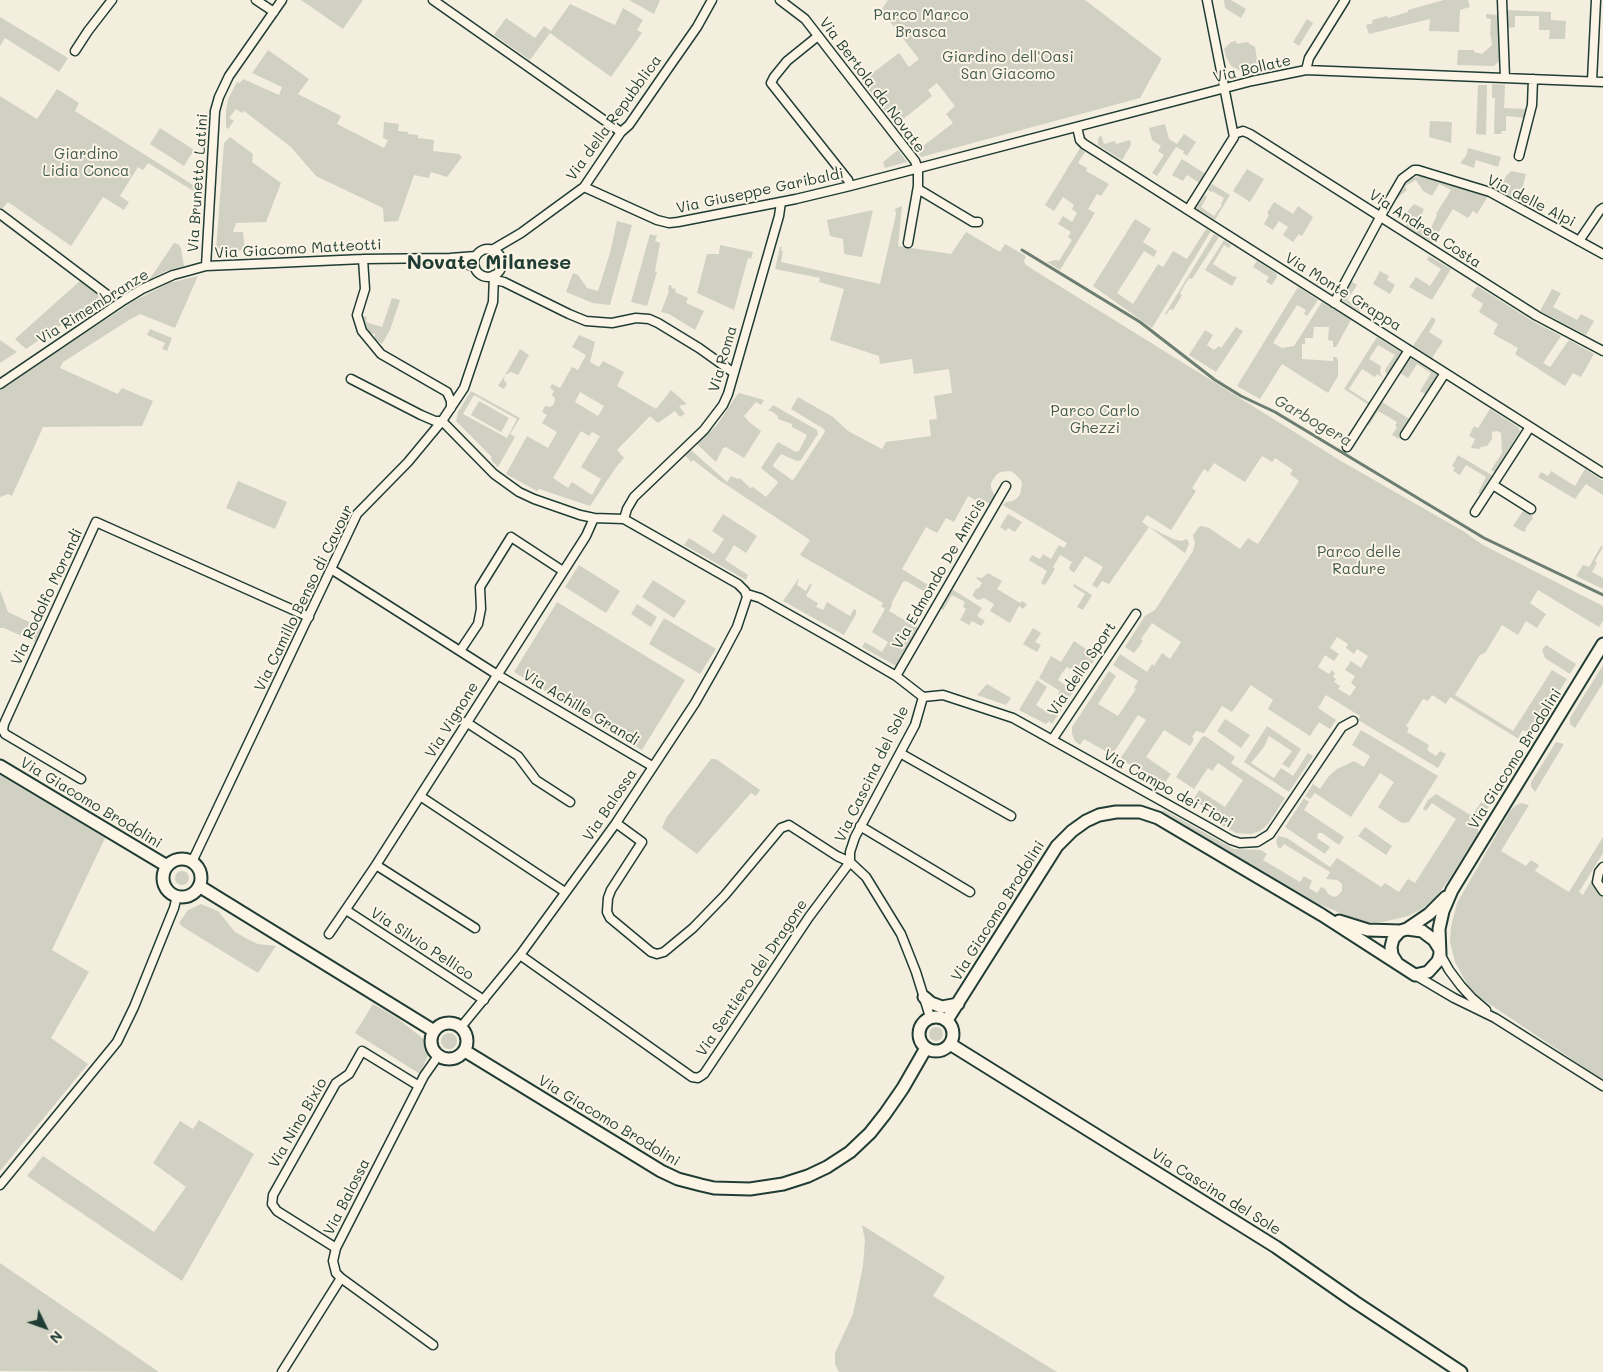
<!DOCTYPE html>
<html>
<head>
<meta charset="utf-8">
<style>
  body { margin:0 }
  #map { position:relative; width:1603px; height:1372px; overflow:hidden; background:#f3eede; font-family:Mali,sans-serif }
  canvas { display:block }
  .north { position:absolute; left:20px; top:1302px; width:50px; height:50px; -webkit-text-stroke:4px #fcf5e5; paint-order:stroke; rotate:132deg; font-size:14px; font-weight:700; line-height:20px; text-align:center; color:#1f3d34 }
  .north::after { content:''; display:block; margin:auto; width:18px; height:22px; background:#1f3d34; clip-path:polygon(50% 0,100% 100%,50% 72%,0 100%) }
</style>
</head>
<body>
<div id="map">
<canvas width="1603" height="1372"></canvas>
<div class="north">N</div>
</div>
<script>
const context = document.querySelector('canvas').getContext('2d');
context.lineJoin = 'round';
function fillPath(path, color) {
  context.fillStyle = color;
  context.fill(path, 'evenodd');
}
function poly(rows) {
  const path = new Path2D();
  for (const r of rows) {
    if (r.length === 3) {
      path.moveTo(r[0] + r[2], r[1]);
      path.arc(r[0], r[1], r[2], 0, 2 * Math.PI);
      continue;
    }
    path.moveTo(r[0], r[1]);
    for (let i = 2; i < r.length; i += 2) path.lineTo(r[i], r[i + 1]);
  }
  return path;
}
function strokePath(path, color, width, dash) {
  context.strokeStyle = color;
  context.lineWidth = width;
  context.lineCap = dash ? 'butt' : 'round';
  context.setLineDash(dash || []);
  context.stroke(path);
}
function drawText(font, color, halo, rows, align = 'center') {
  context.font = font + ' Mali,sans-serif';
  context.lineWidth = 4;
  context.setLineDash([]);
  context.textBaseline = 'middle';
  context.strokeStyle = halo;
  context.fillStyle = color;
  for (const [text, x, y, turn = 0] of rows) {
    context.save();
    context.translate(x, y);
    context.rotate((+turn || 0) * Math.PI / 180);
    context.textAlign = isNaN(turn) ? turn : align;
    if (halo) context.strokeText(text, 0, 0);
    context.fillText(text, 0, 0);
    context.restore();
  }
}
const green = poly([
  [301,0,363,0,343,29],
  [629,0,660,0,654,14],
  [888,0,1085,0,1161,58,1161,60,1140,98,921,157,918,153,918,150,953,123,946,114,955,106,937,83,928,90,932,96,896,125,862,81,899,53,909,67,919,59,881,10],
  [1224,0,1231,0,1246,9,1241,18,1225,8],
  [1444,0,1468,0,1470,7,1460,10,1459,32,1429,31,1430,19,1369,34,1366,25,1373,23,1372,20,1387,16,1388,18,1408,12,1408,10],
  [570,4,615,25,623,8,643,20,637,30,642,33,611,77,550,33,530,60,494,35,506,18,535,38,544,26,551,31],
  [1508,10,1551,12,1551,20,1566,21,1565,39,1549,39,1550,30,1539,30,1539,16,1515,16,1515,27,1508,28],
  [1486,14,1498,15,1499,61,1494,66,1457,65,1458,50,1474,50,1474,52,1482,54,1492,45,1491,37,1490,36,1491,19,1486,18],
  [0,17,68,58,59,72,5,38,0,46],
  [1307,19,1313,23,1299,46,1293,42],
  [1236,41,1237,44,1247,42,1255,47,1259,71,1243,72,1231,66,1226,57,1224,49,1231,42],
  [268,50,309,79,298,94,341,116,337,124,384,148,388,140,383,138,384,122,399,124,398,131,408,132,408,134,418,135,418,138,434,140,433,151,459,154,462,157,447,177,431,172,429,178,414,175,398,221,384,222,383,208,316,176,291,147,244,111,242,113,236,109,229,118,234,121,228,129,226,127,226,111,228,99,237,82,240,83,243,79,279,95,282,87,252,73],
  [1492,84,1505,85,1504,108,1526,109,1526,118,1506,116,1506,131,1502,131,1501,134,1494,134,1495,98,1492,98],
  [1478,85,1487,85,1486,135,1476,134],
  [57,89,79,103,75,111,198,188,195,192,148,163,143,170,138,167,120,196,129,202,124,210,103,197,71,246,8,202,0,211,0,96,37,119],
  [1430,121,1452,122,1451,143,1429,137],
  [1165,124,1169,139,1177,144,1184,134,1196,142,1187,156,1183,153,1184,151,1176,147,1157,176,1152,173,1164,155,1158,151,1161,146,1152,140,1149,128],
  [160,128,194,150,184,166,150,144],
  [1101,135,1104,144,1115,141,1116,144,1130,140,1131,145,1122,160,1098,145,1098,139],
  [230,137,253,154,252,162,281,183,266,222,236,223,233,232,243,232,245,250,217,253,216,251,224,143],
  [1080,148,1085,152,1078,163,1087,168,1086,171,1109,184,1101,196,1097,194,1088,209,1095,213,1060,270,1047,262,1056,260,1059,261,1072,240,1068,237,1071,232,1058,224,1063,216,1072,222,1077,213,1072,209,1074,205,1063,197,1054,211,1045,205],
  [1468,148,1501,157,1498,167,1476,160,1474,168,1460,163,1466,156],
  [898,150,907,162,885,168,883,162],
  [1182,159,1207,175,1201,184,1187,175,1183,181,1172,175],
  [1247,169,1264,179,1250,202,1233,191],
  [1511,171,1526,174,1522,190,1518,189,1516,199,1500,190,1506,176],
  [1419,176,1427,177,1488,196,1477,214,1473,211,1468,218,1453,209,1432,243,1406,226,1410,219,1404,215,1414,204,1424,209,1416,227,1429,232,1437,215,1436,214,1451,190,1439,184,1432,196,1423,191,1416,180,1405,186,1407,190,1395,200,1408,180],
  [1212,184,1230,195,1215,220,1196,208,1205,195,1207,197,1201,207,1214,216,1222,205,1221,204,1224,198,1212,191,1211,192,1208,190],
  [1274,202,1293,214,1298,206,1313,217,1302,236,1299,234,1293,242,1283,235,1288,227,1279,221,1273,230,1264,224,1269,215,1267,213],
  [902,206,898,246,951,254,966,232,1000,252,1005,244,1026,256,1024,261,1025,264,1029,267,1341,461,1463,531,1483,545,1603,606,1603,621,1599,627,1538,590,1530,603,1546,614,1537,628,1526,621,1518,635,1502,625,1485,653,1480,655,1455,695,1513,731,1552,670,1567,679,1532,735,1523,730,1519,736,1528,742,1527,744,1450,697,1446,704,1432,695,1428,701,1423,699,1406,726,1409,728,1407,732,1429,745,1427,750,1436,756,1440,751,1446,754,1438,768,1358,720,1360,716,1326,695,1318,708,1336,720,1330,729,1319,722,1310,736,1268,709,1273,700,1251,685,1232,712,1222,706,1204,733,1196,731,1192,737,1194,739,1190,746,1164,730,1146,757,1171,774,1164,784,1120,759,1146,720,1138,715,1112,755,1084,739,1080,745,1075,741,1072,734,1072,727,1109,671,1116,676,1098,704,1118,716,1136,689,1134,688,1138,681,1113,665,1120,654,1147,672,1152,664,1154,666,1162,653,1170,659,1181,642,1152,623,1141,639,1143,641,1134,653,1125,647,1145,616,1155,610,1193,551,1195,543,1193,535,1199,527,1201,526,1209,528,1240,549,1248,538,1258,544,1299,481,1290,474,1293,470,1275,458,1272,462,1262,456,1245,482,1214,463,1208,472,1204,469,1192,488,1196,491,1171,530,1147,515,1142,522,1149,527,1173,539,1181,541,1187,539,1189,544,1185,553,1149,527,1109,584,1102,581,1097,588,1092,585,1103,567,1085,556,1074,573,1070,570,1069,568,1072,562,1060,555,1053,567,1055,569,1045,585,1041,583,1047,571,1029,560,1032,555,1040,559,1043,554,1051,559,1059,545,1064,548,1067,543,1003,505,1006,502,1013,501,1017,498,1020,494,1022,485,1021,480,1014,473,1010,471,1000,472,996,475,991,483,991,488,995,497,991,504,983,500,981,503,968,496,954,522,946,518,937,533,926,527,902,569,936,590,928,603,925,601,928,596,927,593,906,581,903,582,892,602,892,605,889,611,918,628,896,666,862,647,865,642,882,652,888,642,872,632,885,609,881,606,883,603,800,555,810,540,719,480,693,460,691,462,685,455,691,450,727,482,731,476,738,479,740,478,750,488,753,487,766,497,778,483,777,481,761,468,778,442,796,452,799,451,807,435,792,427,792,424,778,419,778,416,771,411,768,411,773,405,817,430,818,434,801,460,797,461,781,454,773,465,774,467,792,480,794,479,825,432,824,429,791,409,798,397,833,417,848,431,882,449,886,442,931,436,929,420,937,419,934,396,952,393,949,369,914,374,912,359,880,364,879,356,830,340,844,289,819,282,820,278,775,269,780,247,782,247,781,251,783,251,781,262,880,284,896,214,895,209],
  [1337,637,1348,644,1346,648,1354,654,1357,649,1368,656,1361,668,1351,661,1345,670,1355,676,1351,683,1356,687,1350,696,1338,689,1340,686,1334,682,1336,679,1333,677,1335,673,1332,670,1329,674,1318,667,1325,655,1334,661,1339,654,1330,648],
  [873,210,862,257,844,254,843,239,830,236,827,220],
  [1135,219,1151,229,1143,242,1157,251,1154,257,1144,251,1117,293,1133,304,1158,264,1163,267,1173,251,1187,259,1206,229,1211,231,1152,328,1093,286],
  [617,221,632,225,610,305,593,303,566,292,573,273,578,275,587,288,598,291,610,253],
  [650,234,657,236,655,241,660,243,655,271,657,272,647,306,631,302],
  [1214,234,1219,237,1192,279,1189,278,1180,293,1182,295,1173,310,1170,309,1166,315,1165,314],
  [1224,240,1231,245,1229,248,1224,245,1213,264,1234,277,1235,276,1237,277,1232,286,1205,270],
  [174,243,178,244,181,248,184,266,166,271,149,280],
  [720,245,753,252,751,259,748,258,734,310,697,293,707,254,719,254],
  [1429,256,1451,269,1432,300,1409,287,1416,277,1430,286,1441,269,1427,260],
  [1257,261,1276,273,1277,277,1272,285,1266,282,1269,277,1253,267],
  [1380,271,1389,276,1387,280,1395,285,1390,294,1373,284],
  [198,276,175,328,140,314,129,320,63,362,60,368,118,394,122,388,153,401,142,426,43,427,12,496,8,494,0,497,0,389,134,301,169,283],
  [81,280,103,297,26,349,15,339],
  [1351,281,1357,285,1347,300,1362,309,1360,312,1341,299],
  [669,285,672,286,671,288,676,289,675,292,688,298,686,303,704,311,695,330,669,314,661,312,669,291,668,290],
  [1477,286,1534,322,1561,336,1543,363,1550,367,1569,340,1594,354,1581,377,1573,373,1565,386,1515,354,1518,348,1493,334,1498,324,1479,312,1483,304,1471,296],
  [1298,287,1318,300,1307,316,1304,314,1306,310,1297,305,1273,343,1282,348,1294,346,1322,302,1351,320,1336,347,1333,347,1333,341,1328,340,1329,327,1314,327,1313,338,1305,338,1305,344,1302,344,1302,359,1333,361,1333,357,1336,357,1338,360,1338,376,1328,393,1282,364,1260,399,1237,386],
  [1552,289,1561,293,1553,307,1577,320,1581,314,1594,321,1586,335,1540,311],
  [392,298,400,300,390,330,382,344,375,339,375,334,370,333,368,330,363,316,367,317,366,322,382,327],
  [1432,317,1436,320,1429,332,1443,341,1432,358,1413,346],
  [1236,327,1243,331,1216,372,1189,355,1205,330,1213,335,1207,345,1214,350,1219,346,1221,348,1224,344],
  [150,329,172,338,167,351,162,349,165,343,147,335],
  [579,335,595,342,590,362,599,367,603,361,624,372,617,386,656,409,671,390,687,404,679,406,685,414,680,417,675,411,658,423,650,416,617,450,624,458,617,466,590,506,539,489,537,491,506,474,527,436,548,448,557,432,542,423,547,415,542,412,545,406,550,407,554,404,555,399,552,395,554,391,550,388,552,384,560,388,572,367,578,370,586,355,572,347],
  [580,392,604,406,598,416,575,402],
  [581,431,589,436,592,432,600,436,581,467,601,479,592,495,572,482,568,488,553,478],
  [1377,337,1402,353,1388,375,1386,373,1385,370,1395,355,1378,345,1369,359,1381,366,1380,374,1384,378,1377,374,1375,377,1362,369,1349,389,1370,403,1369,405,1344,389],
  [0,340,17,352,0,363],
  [520,349,529,355,518,375,511,372,505,375,504,380,507,384,504,389,498,386,505,375],
  [1410,358,1439,376,1427,395,1420,391,1431,373,1417,364,1408,378,1400,373],
  [471,391,520,418,510,434,515,437,498,467,492,461,491,456,456,421,458,412],
  [474,395,517,419,507,438,463,414],
  [739,393,764,400,761,405,756,402,744,416,749,422,761,431,744,458,726,447,723,448,716,462,697,444,717,425,737,395],
  [479,401,509,418,501,432,471,415],
  [1382,402,1411,420,1399,439,1392,435,1397,427,1395,426,1397,422,1378,411,1369,425,1367,424],
  [1490,409,1518,427,1520,431,1495,472,1491,470,1502,453,1501,433,1497,431,1492,432,1492,439,1487,446,1481,447,1479,449,1471,448,1475,439,1469,436,1474,426,1478,428],
  [1458,455,1493,476,1481,495,1478,493,1486,477,1466,465,1460,475,1453,471,1455,468,1452,466],
  [1585,469,1603,481,1603,495,1586,484,1575,499,1538,477,1541,472,1548,476,1551,471,1575,486],
  [238,481,287,502,275,529,226,508],
  [1525,508,1534,513,1532,517,1533,518,1525,529,1526,530,1524,532,1513,526],
  [723,514,757,536,746,553,734,545,725,560,748,575,746,580,684,545,689,538,714,554,724,539,712,531],
  [1008,514,1022,522,1015,532,1008,528,1006,531,1000,527],
  [1601,546,1603,547,1595,561,1597,563,1592,572,1603,578,1603,589,1576,576,1583,565,1589,567],
  [579,565,620,591,606,613,565,587],
  [988,573,1002,581,997,589,1020,603,1022,601,1027,604,1023,609,1019,606,1010,623,990,611,994,604,984,598,978,600,973,596,973,594,976,589,979,588,982,583,975,577,982,578],
  [799,578,797,585,806,591,810,584,812,585,806,596,818,603,816,607,823,610,827,602,850,616,854,609,856,610,856,614,844,635,783,601],
  [653,580,686,601,674,618,642,597],
  [1074,584,1092,595,1083,610,1077,607,1085,594,1073,586],
  [952,589,982,608,977,616,985,621,981,626,972,621,969,625,960,620,966,609,963,607,965,602,952,595,943,610,940,608],
  [0,590,8,612,42,628,35,642,4,628,0,628],
  [557,602,685,680,642,750,514,672],
  [637,604,657,617,651,627,631,614],
  [664,618,716,649,700,674,649,644],
  [1033,628,1041,633,1035,642,1041,645,1037,652,1023,644],
  [1074,641,1097,656,1083,677,1067,667,1062,673,1058,680,1074,691,1052,724,1049,721,1046,724,1019,710,1037,680,1047,687,1036,705,1051,715,1057,705,1059,706,1064,698,1058,694,1060,691,1039,678,1051,656,1061,662],
  [1546,645,1576,664,1570,674,1545,658,1542,650],
  [1603,665,1603,683,1575,728,1570,724,1570,718],
  [987,684,1011,698,1006,705,977,695],
  [1225,719,1250,735,1241,748,1217,731],
  [1267,726,1301,749,1289,768,1282,764,1292,751,1269,736,1264,747,1251,763,1274,778,1281,768,1293,776,1308,753,1313,756,1289,792,1244,762],
  [1361,730,1438,776,1409,822,1402,823,1378,807,1394,782,1380,773,1351,817,1315,793,1310,799,1305,796,1313,784,1320,789,1329,776,1337,769,1354,761,1364,767,1370,756,1352,745],
  [1205,736,1235,757,1231,763,1285,798,1268,824,1260,831,1251,834,1236,833,1216,822,1220,816,1193,800,1199,790,1225,807,1243,780,1218,763,1212,771,1208,768,1194,789,1176,777,1202,737],
  [1556,742,1564,744,1535,792,1531,787,1531,782],
  [711,759,716,759,760,790,756,796,751,793,697,854,662,828,666,818],
  [0,775,105,838,52,950,89,972,51,1038,88,1064,0,1171],
  [1436,794,1472,816,1481,802,1489,807,1478,824,1478,833,1448,881,1436,897,1422,909,1408,916,1383,922,1368,922,1352,918,1319,904,1278,881,1162,811,1164,810,1234,849,1261,850,1267,854,1263,860,1300,882,1304,876,1312,881,1309,888,1317,893,1321,887,1325,889,1328,894,1334,897,1337,896,1342,891,1342,884,1340,882,1337,880,1326,879,1330,872,1284,844,1280,849,1278,847,1276,842,1278,836,1287,838,1330,867,1337,858,1381,887,1385,883,1399,892,1408,879,1415,883,1456,819,1432,803,1426,811,1423,809,1428,800],
  [1304,798,1309,802,1304,810,1344,837,1339,845,1322,833,1318,833,1317,838,1330,847,1325,854,1285,827],
  [1521,803,1529,805,1501,851,1526,866,1531,860,1539,865,1535,871,1569,892,1603,837,1603,853,1579,892,1583,895,1594,876,1596,888,1603,895,1603,1080,1479,997,1468,986,1455,962,1450,942,1451,927,1457,903,1510,811,1515,806],
  [1365,827,1392,846,1386,855,1358,836],
  [182,878,7],
  [201,904,218,911,235,932,251,941,258,944,276,946,258,973,183,927,179,923,188,910],
  [373,1004,397,1018,426,1041,430,1051,420,1074,355,1033],
  [936,1034,7],
  [449,1041,8],
  [199,1120,254,1154,182,1281,27,1176,43,1156,154,1232,186,1187,153,1163,180,1121,193,1129],
  [862,1225,945,1277,933,1296,1057,1372,839,1372,835,1364,835,1353,853,1314,863,1266,865,1240],
  [0,1263,159,1372,0,1371]
]);
const stream = poly([
  [1022,250,1140,322,1215,380,1241,396,1275,412,1484,538,1603,595]
]);
const street = poly([
  [256,0,274,12],
  [433,0,621,132],
  [780,0,805,19,915,161,918,169,918,186,908,243],
  [1502,0,1505,78],
  [818,36,787,61,774,77,771,83,848,180,850,186],
  [75,51,88,31,112,0],
  [1306,70,1309,58,1345,0],
  [1592,81,1596,0],
  [1077,127,1080,140,1084,144,1603,473],
  [1234,134,1243,131,1250,134,1537,316,1603,351],
  [1519,156,1532,105,1533,79],
  [584,187,657,220,669,223,678,222,796,199,850,186,1252,81,1306,70,1603,82],
  [918,189,973,222,978,222],
  [1188,210,1234,137,1207,0],
  [0,214,110,297],
  [1579,241,1600,210,1603,208],
  [488,263,14],
  [492,250,521,233,584,187,621,132,629,125,667,70,697,27,712,0],
  [363,259,365,289,357,315,362,331,381,354,447,392,451,401,451,408],
  [454,260,475,267],
  [206,266,215,111,219,97,229,76,282,0],
  [495,280,504,282,569,314,586,321,612,323,636,318,649,319,658,323,699,348,734,373],
  [1334,303,1384,210,1402,179,1414,170,1418,170,1490,192,1603,254],
  [351,379,421,415,435,421,442,421],
  [0,384,124,300,142,289,173,275,188,271,206,266,275,263,363,259,450,258,476,256],
  [442,421,494,474,519,492,534,499,580,515,594,518,624,519,738,584,745,591,747,597,737,627,720,659,695,703,616,823,520,955,461,1027],
  [1405,435,1445,373],
  [1347,447,1409,350],
  [1493,485,1531,509],
  [1475,512,1530,427],
  [624,519,627,509,634,497,704,430,723,405,728,394,779,216,781,202],
  [331,569,496,674,652,766],
  [747,594,760,598,843,645,896,676,923,697],
  [460,651,478,624,481,609,480,587,511,537,563,571],
  [896,676,1006,486],
  [923,697,943,695,1013,718,1210,828,1231,840,1240,843,1257,842,1270,834,1342,727,1353,721],
  [466,722,518,756,536,780,570,802],
  [1052,740,1136,614],
  [900,753,1011,816],
  [81,779,5,734,3,730,4,724,96,522,309,617],
  [420,796,565,892],
  [616,823,642,842,611,890,608,898,607,912,610,918,651,952,657,954,664,952,693,928,725,895,781,828,789,825,837,856,850,862,866,877,901,934,916,972,930,1017],
  [860,826,970,892],
  [192,862,357,514,408,462,442,421,464,388,493,302,494,275],
  [850,862,850,852,855,837,915,725,923,697],
  [376,865,475,928],
  [1603,867,1599,872,1597,882,1603,891],
  [346,910,484,1000],
  [329,934,376,865,586,536,594,518],
  [1440,954,1449,970,1461,986,1472,998,1486,1010],
  [520,955,692,1077,698,1078,704,1074,809,917,850,862],
  [1415,975,1454,998,1495,1018,1603,1086],
  [0,1185,117,1042,134,1007,174,908,177,896],
  [336,1248,277,1211,272,1204,273,1195,336,1083,349,1074,362,1051,419,1086],
  [433,1345,341,1278,336,1273,333,1261,336,1248,424,1076,438,1056],
  [282,1372,341,1278]
]);
const secondary = poly([
  [0,766,167,866],
  [182,878,19],
  [199,886,434,1031],
  [1339,921,1368,930,1400,931],
  [1407,929,1429,914,1446,897],
  [1397,963,1392,955,1391,947,1393,939,1400,931,1407,929,1422,931,1434,940,1439,948],
  [924,997,931,1003,942,1007,958,1004],
  [936,1034,17],
  [947,1020,1057,846,1072,831,1086,821,1099,815,1116,812,1140,812,1158,818,1322,915,1415,975,1428,972,1438,961,1440,954,1439,929,1443,911,1452,890,1603,644],
  [449,1041,18],
  [950,1044,1276,1247,1355,1302,1461,1372],
  [465,1051,661,1171,678,1179,701,1185,714,1188,750,1189,783,1184,808,1176,827,1167,850,1152,870,1133,885,1114,903,1088,926,1048]
]);
const parkNames = [
  ["Parco Marco",921,15],
  ["Brasca",921,32],
  ["Giardino dell'Oasi",1008,57],
  ["San Giacomo",1008,74],
  ["Giardino",86,154],
  ["Lidia Conca",86,171],
  ["Parco Carlo",1095,411],
  ["Ghezzi",1095,428],
  ["Parco delle",1359,552],
  ["Radure",1359,569]
];
const streetNames = [
  ["Via Bollate",1252,69,-13],
  ["Via Bertola da Novate",872,85,53],
  ["Via della Repubblica",614,118,-54],
  ["Via Brunetto Latini",198,183,-86],
  ["Via Giuseppe Garibaldi",760,191,-12],
  ["Via delle Alpi",1531,201,27],
  ["Via Andrea Costa",1425,229,33],
  ["Via Giacomo Matteotti",298,249,-3],
  ["Via Monte Grappa",1343,292,32],
  ["Via Rimembranze",93,307,-32],
  ["Via Roma",723,359,-74],
  ["Via Edmondo De Amicis",939,574,-60],
  ["Via Rodolfo Morandi",47,597,-65],
  ["Via Camillo Benso di Cavour",304,598,-64],
  ["Via dello Sport",1082,669,-56],
  ["Via Achille Grandi",581,708,31],
  ["Via Vignone",452,720,-58],
  ["Via Giacomo Brodolini",1515,759,-58],
  ["Via Cascina del Sole",872,774,-64],
  ["Via Campo dei Fiori",1168,789,29],
  ["Via Giacomo Brodolini",91,803,31],
  ["Via Balossa",610,805,-56],
  ["Via Giacomo Brodolini",998,911,-58],
  ["Via Silvio Pellico",422,944,33],
  ["Via Sentiero del Dragone",752,978,-56],
  ["Via Giacomo Brodolini",609,1121,31],
  ["Via Nino Bixio",298,1123,-60],
  ["Via Cascina del Sole",1216,1192,32],
  ["Via Balossa",347,1197,-63]
];
const waterNames = [
  ["Garbogera",1313,421,30]
];
const districtNames = [
  ["Novate Milanese",489,263]
];
fillPath(green, '#d0d1c2');
strokePath(stream, '#6c7d72', 3);
strokePath(street, '#1f3d34', 11);
strokePath(secondary, '#1f3d34', 15);
strokePath(street, '#fcf5e5', 8);
strokePath(secondary, '#fcf5e5', 11);
drawText('15px', '#425b50', '#fcf5e5', parkNames);
drawText('15px', '#1f3d34', '#fcf5e5', streetNames);
drawText('italic 16px', '#465d53', '#fcf5e5', waterNames);
drawText('bold 20px', '#1f3d34', '#fcf5e5', districtNames);
</script>
</body>
</html>
